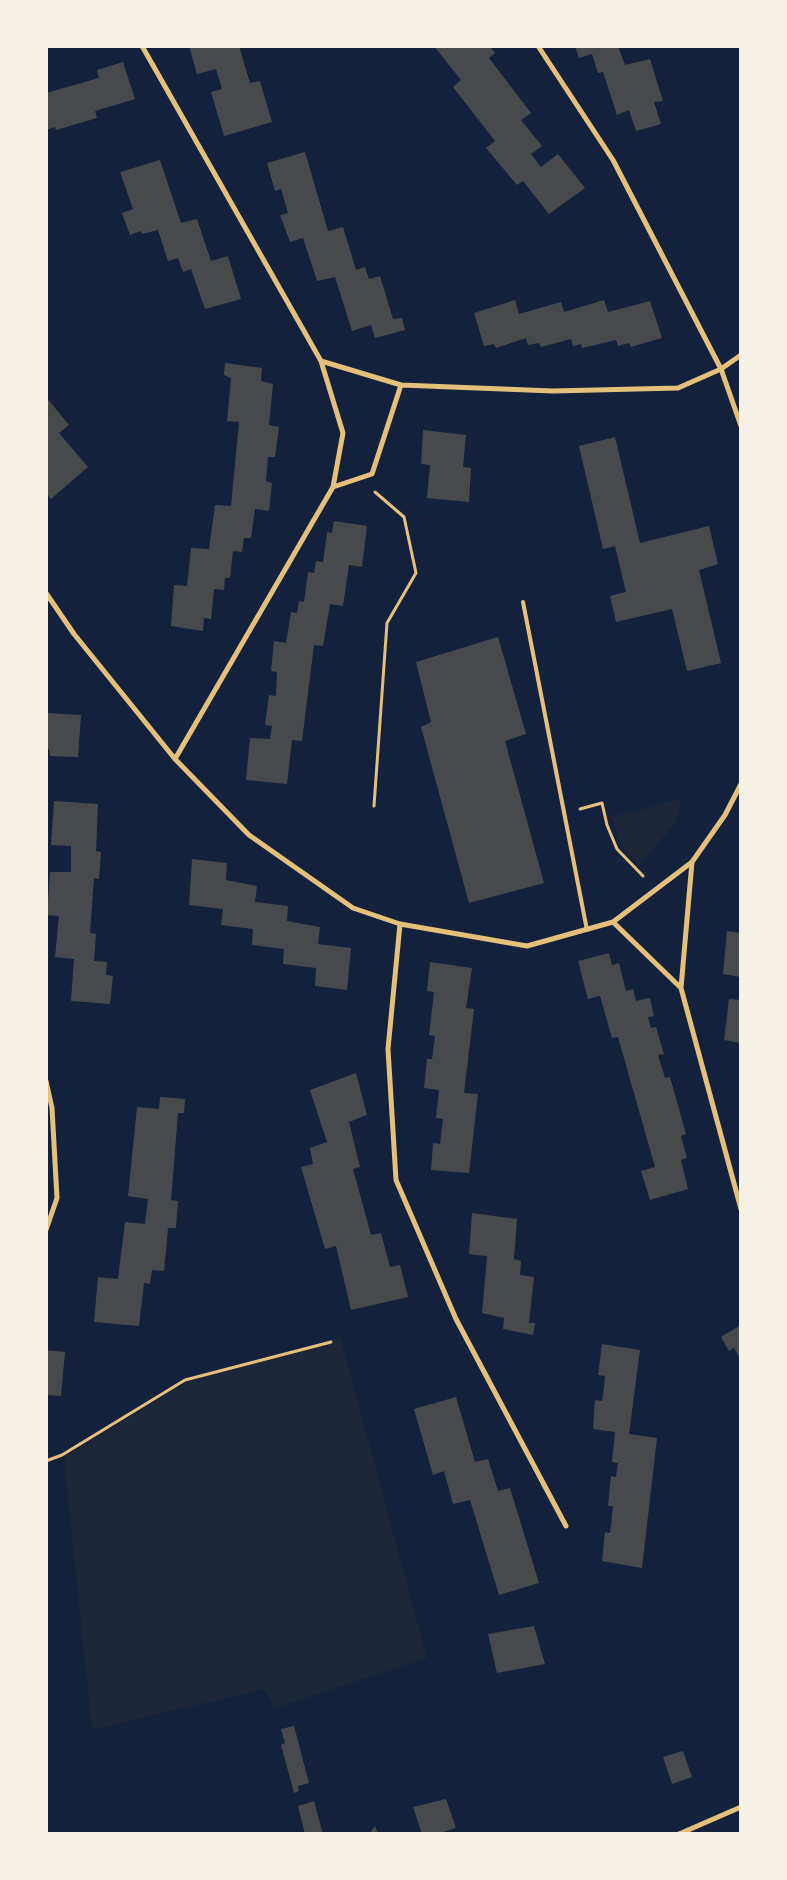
<!DOCTYPE html>
<html>
<head>
<meta charset="utf-8">
<style>
  body { margin:0 }
  #map { position:relative; width:787px; height:1880px; overflow:hidden; background:#14213d; font-family:Commissioner,sans-serif }
  canvas { display:block }
  .frame { position:absolute; inset:0; border:48px solid #f6f1e7; pointer-events:none }
</style>
</head>
<body>
<div id="map">
<canvas width="787" height="1880"></canvas>
<div class="frame"></div>
</div>
<script>
const context = document.querySelector('canvas').getContext('2d');
context.lineJoin = 'round';
function fillPath(path, color) {
  context.fillStyle = color;
  context.fill(path, 'evenodd');
}
function poly(rows) {
  const path = new Path2D();
  for (const r of rows) {
    path.moveTo(r[0], r[1]);
    for (let i = 2; i < r.length; i += 2) path.lineTo(r[i], r[i + 1]);
  }
  return path;
}
function strokePath(path, color, width, dash) {
  context.strokeStyle = color;
  context.lineWidth = width;
  context.lineCap = dash ? 'butt' : 'round';
  context.setLineDash(dash || []);
  context.stroke(path);
}
const green = poly([
  [682,799,674,825,639,865,621,846,612,817],
  [340,1337,427,1658,275,1708,264,1689,92,1730,66,1477,66,1456,188,1381]
]);
const building = poly([
  [189,46,239,46,250,83,260,81,272,122,224,136,211,92,222,89,216,69,197,74],
  [434,46,490,46,495,53,489,58,531,113,521,120,542,146,531,154,541,167,558,154,585,188,549,214,523,181,517,185,486,148,495,141,453,87,461,80],
  [575,46,618,46,625,65,650,59,663,101,654,102,661,124,636,131,629,110,617,115,603,72,598,73,592,54,579,58],
  [123,62,135,99,95,111,97,118,56,130,55,127,46,130,46,103,48,103,46,93,99,78,97,70],
  [305,152,328,231,343,227,356,270,365,267,369,279,380,276,393,319,402,318,405,330,375,338,371,325,352,331,335,277,317,281,303,238,290,242,280,215,288,213,281,189,275,191,267,163],
  [160,160,181,223,197,219,211,261,228,256,241,299,205,309,191,269,183,272,178,258,168,261,158,230,142,234,141,231,130,235,122,213,133,209,120,172],
  [515,300,519,314,561,302,564,312,604,300,608,312,650,301,662,338,631,347,629,343,618,346,616,340,582,348,581,344,573,346,571,339,541,347,539,343,528,345,526,338,496,348,494,344,484,346,474,313],
  [225,363,262,368,261,381,273,384,269,425,279,427,275,457,268,457,266,481,272,483,269,511,255,509,251,538,244,538,242,552,233,551,230,578,225,578,224,590,214,589,211,619,204,618,203,631,171,626,174,585,187,586,191,548,209,549,215,505,231,506,239,422,227,421,231,378,224,375],
  [46,397,69,425,59,433,88,467,51,499,46,493],
  [423,430,466,435,463,467,471,468,469,502,427,498,430,465,421,464],
  [615,437,640,543,709,526,718,564,699,570,721,663,687,671,672,609,616,622,610,596,626,592,615,546,603,549,579,446],
  [334,521,367,526,362,567,349,565,343,606,330,604,323,646,314,645,302,741,292,740,287,784,246,780,250,738,270,739,272,726,265,725,269,695,276,696,277,672,271,671,274,641,286,643,291,612,297,613,299,601,304,602,308,572,314,573,316,561,323,562,327,532,332,533],
  [498,637,526,734,505,741,544,883,469,903,421,727,431,722,416,662],
  [46,713,81,715,78,757,50,756,49,749,46,749],
  [54,801,98,804,96,851,101,852,99,879,94,878,90,933,96,934,94,961,107,962,106,975,113,976,110,1004,71,1001,74,959,55,957,59,916,47,915,50,872,71,872,71,846,51,845],
  [192,859,227,863,226,880,257,886,255,902,288,906,287,921,320,927,318,944,351,948,347,990,315,986,316,968,283,964,284,949,252,945,253,929,221,925,223,909,189,905],
  [727,931,741,933,741,977,723,974],
  [609,953,612,965,619,963,626,991,633,989,636,1001,650,998,654,1016,648,1017,651,1028,656,1027,664,1054,658,1055,665,1078,670,1077,686,1134,681,1136,687,1158,681,1160,688,1189,650,1200,641,1171,655,1167,618,1037,612,1038,600,996,588,999,578,961],
  [430,962,472,968,466,1008,474,1009,464,1093,478,1094,469,1173,431,1170,433,1143,440,1144,443,1119,436,1118,439,1090,424,1088,427,1059,432,1059,435,1036,429,1035,434,992,427,991],
  [729,999,741,1000,741,1043,724,1040],
  [356,1073,367,1115,349,1122,360,1167,353,1169,371,1235,381,1233,390,1267,400,1265,408,1297,351,1310,336,1246,325,1249,301,1167,313,1164,310,1148,327,1142,310,1090],
  [160,1097,185,1099,184,1113,178,1113,171,1200,178,1201,176,1228,168,1228,164,1271,152,1270,150,1284,144,1283,139,1326,94,1322,98,1277,118,1279,125,1222,145,1224,148,1199,128,1196,137,1107,159,1109],
  [472,1213,517,1219,514,1259,521,1261,520,1275,534,1277,529,1323,535,1323,533,1335,503,1329,504,1318,482,1313,487,1256,469,1254],
  [741,1325,741,1360,734,1348,729,1351,721,1337],
  [602,1344,640,1350,629,1434,657,1438,642,1568,602,1561,605,1532,610,1533,613,1506,608,1506,611,1476,616,1477,618,1463,612,1462,615,1432,593,1429,595,1400,602,1401,604,1387,605,1376,598,1375],
  [46,1350,65,1352,61,1396,46,1395],
  [456,1397,475,1462,488,1459,498,1491,510,1488,539,1583,499,1595,470,1500,453,1504,444,1471,433,1475,414,1409],
  [534,1626,545,1664,497,1673,488,1634],
  [294,1726,309,1783,298,1786,299,1791,294,1793,281,1745,285,1743,281,1729],
  [683,1751,692,1777,672,1784,663,1757],
  [446,1799,456,1828,437,1834,422,1834,413,1807],
  [314,1801,323,1834,305,1834,298,1806],
  [375,1826,378,1834,369,1834]
]);
const path = poly([
  [374,806,387,623,416,573,404,517,375,492],
  [580,809,602,803,607,825,617,849,643,876],
  [46,1461,62,1455,185,1380,331,1342]
]);
const service = poly([
  [523,602,587,930]
]);
const minor = poly([
  [142,46,321,361,401,385,553,391,678,388,721,369,741,355],
  [538,46,613,160,721,369,741,426],
  [333,487,372,474,401,385],
  [46,593,74,634,175,759,249,835,353,908,400,924,527,946,613,922,692,862,725,815,741,784],
  [175,759,333,487,343,433,321,361],
  [692,862,681,988,741,1209],
  [613,922,681,988],
  [400,924,388,1049,396,1180,456,1319,566,1526],
  [46,1081,52,1108,57,1198,46,1230],
  [679,1834,741,1807]
]);
fillPath(green, '#1d2539');
fillPath(building, '#48494c');
strokePath(path, '#e5c07b', 3);
strokePath(service, '#e5c07b', 4);
strokePath(minor, '#e5c07b', 5);
</script>
</body>
</html>
